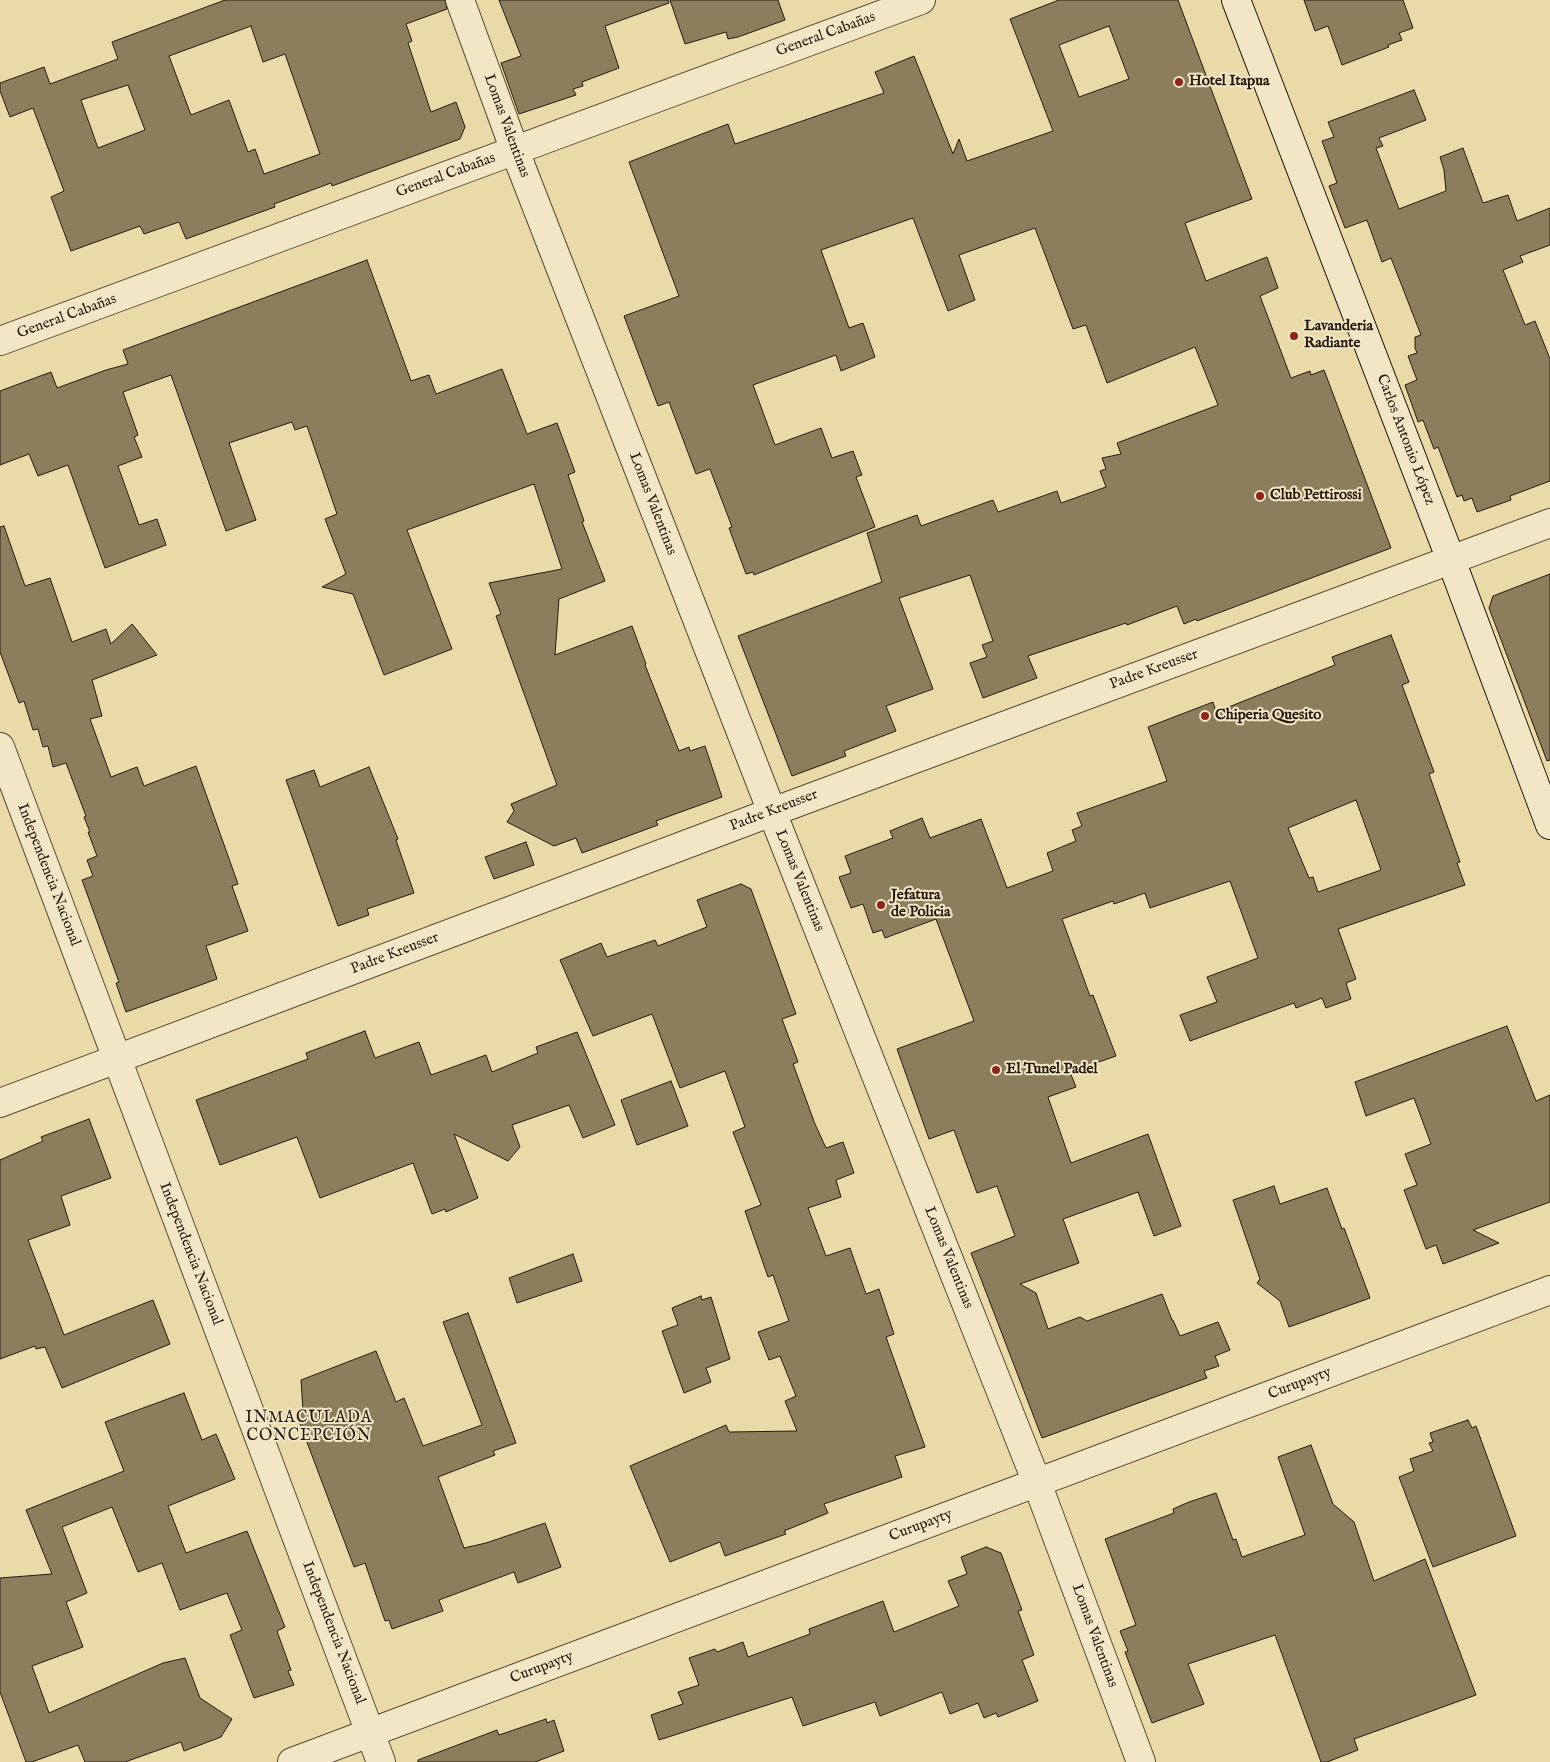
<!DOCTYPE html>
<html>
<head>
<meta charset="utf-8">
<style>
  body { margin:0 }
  canvas { display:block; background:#e9daa7 }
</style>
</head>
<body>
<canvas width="1550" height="1762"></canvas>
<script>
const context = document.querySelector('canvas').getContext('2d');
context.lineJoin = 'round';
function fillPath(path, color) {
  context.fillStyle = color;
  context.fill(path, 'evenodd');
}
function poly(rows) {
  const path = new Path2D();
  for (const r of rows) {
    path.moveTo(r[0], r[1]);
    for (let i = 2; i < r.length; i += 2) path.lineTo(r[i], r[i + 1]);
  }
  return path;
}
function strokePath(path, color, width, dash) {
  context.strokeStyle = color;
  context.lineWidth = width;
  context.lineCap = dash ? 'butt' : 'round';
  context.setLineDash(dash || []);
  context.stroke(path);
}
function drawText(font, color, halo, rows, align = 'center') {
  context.font = font + ' "IM FELL English",serif';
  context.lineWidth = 4;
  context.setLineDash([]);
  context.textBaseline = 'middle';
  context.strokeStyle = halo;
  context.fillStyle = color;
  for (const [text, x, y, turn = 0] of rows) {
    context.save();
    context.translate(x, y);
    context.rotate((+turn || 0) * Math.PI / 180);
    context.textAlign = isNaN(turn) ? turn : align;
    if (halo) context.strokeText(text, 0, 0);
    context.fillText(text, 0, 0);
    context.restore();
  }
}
const building = poly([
  [225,0,445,0,447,9,406,24,412,41,408,43,431,112,456,102,465,127,460,139,332,186,331,183,274,204,275,207,186,239,179,222,144,234,140,226,71,251,51,197,64,191,33,108,10,117,0,91,0,83,44,67,50,84,118,59,112,42,225,0],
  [251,26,263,62,285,54,320,154,264,174,255,149,248,152,229,100,191,115,169,56,251,26],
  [128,85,145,130,98,148,81,100,128,85],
  [499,0,668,0,669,3,605,26,619,68,582,82,583,86,573,89,576,95,519,114,501,63,521,56,499,0],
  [670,0,778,0,785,20,738,37,728,39,726,32,685,44,670,0],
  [1059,0,1178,0,1252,199,1185,223,1206,281,1267,257,1278,288,1260,296,1291,378,1310,371,1311,375,1324,370,1391,548,1197,621,1196,619,1184,624,1177,606,1127,625,1126,623,1028,656,1037,678,983,698,970,663,987,657,982,645,993,641,970,575,899,598,933,689,886,706,896,731,844,751,846,756,792,776,738,636,882,582,867,533,917,515,921,526,993,500,998,512,1057,491,1061,503,1106,487,1100,471,1106,469,1102,458,1121,454,1117,443,1218,405,1195,347,1107,383,1086,325,1073,329,1035,228,959,255,975,300,948,311,913,218,821,250,849,328,863,323,875,357,841,371,836,355,753,385,775,445,821,428,832,458,853,451,862,475,856,477,875,527,754,575,753,572,746,574,729,528,732,527,710,469,696,474,669,402,658,406,624,316,679,296,629,162,728,124,735,144,884,93,875,72,914,56,953,154,959,139,967,161,1053,131,1010,19,1059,0],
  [1109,26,1129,79,1079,97,1059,45,1109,26],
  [1304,0,1403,0,1413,28,1399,33,1402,40,1388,45,1389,47,1342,65,1328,26,1315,31,1304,0],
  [1414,90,1426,120,1379,138,1383,146,1376,148,1399,209,1446,191,1444,170,1440,157,1463,148,1483,203,1508,195,1517,221,1550,208,1550,245,1520,256,1523,262,1503,270,1525,325,1535,321,1550,359,1550,481,1510,496,1511,500,1477,512,1472,498,1464,501,1462,495,1457,497,1438,447,1434,449,1423,420,1418,422,1405,385,1417,380,1408,356,1417,353,1415,348,1415,337,1421,335,1391,258,1382,262,1367,220,1345,228,1329,186,1337,183,1322,141,1334,137,1328,122,1414,90],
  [367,260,411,381,429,375,436,394,502,369,527,434,557,423,575,472,568,475,584,521,582,522,605,581,559,599,555,655,632,626,646,664,645,665,679,751,689,747,690,751,705,746,722,797,656,821,658,825,582,853,576,838,554,846,507,822,514,811,511,804,557,785,496,616,501,614,489,583,562,569,534,484,407,530,452,649,384,675,353,594,322,587,346,574,325,519,337,514,307,426,295,430,292,422,229,443,256,520,226,531,171,375,123,392,138,435,134,437,142,457,118,466,139,525,157,519,166,545,105,568,68,465,38,476,29,454,0,465,0,391,51,372,57,388,106,370,128,364,123,350,367,260],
  [4,526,25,586,50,578,72,642,106,629,111,644,132,624,157,655,92,680,102,716,90,719,111,777,137,767,144,786,196,766,238,884,232,886,248,931,206,946,217,979,126,1012,116,983,119,982,82,880,93,876,87,860,97,856,88,832,90,832,84,817,86,816,66,763,53,767,48,746,43,747,38,729,33,730,24,701,19,703,0,652,0,527,4,526],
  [1550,574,1550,760,1547,761,1489,608,1493,596,1550,574],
  [1391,635,1409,682,1402,685,1434,772,1429,774,1460,862,1457,863,1465,885,1338,929,1356,979,1346,983,1351,999,1326,1008,1322,998,1296,1008,1294,1003,1190,1041,1180,1015,1217,1002,1207,977,1258,958,1230,881,1150,908,1145,893,1114,904,1113,901,1062,919,1090,996,1093,995,1116,1056,1070,1072,1076,1087,1048,1097,1071,1163,1148,1134,1181,1226,1154,1236,1138,1192,1063,1219,1079,1263,1020,1284,1036,1293,1048,1329,1080,1317,1087,1321,1162,1294,1172,1320,1173,1320,1180,1336,1218,1322,1230,1350,1215,1356,1219,1366,1204,1371,1207,1378,1042,1438,971,1253,1015,1236,997,1186,977,1193,954,1130,929,1139,897,1049,974,1021,936,919,885,938,882,930,873,933,863,904,851,908,839,877,851,873,845,856,893,838,890,831,922,818,930,838,981,819,1007,888,1053,871,1047,853,1076,841,1072,830,1082,826,1077,813,1167,781,1148,727,1213,702,1216,712,1335,665,1332,657,1391,635],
  [1356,800,1381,870,1318,892,1313,877,1309,878,1288,828,1356,800],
  [369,767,398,839,396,840,414,893,367,909,369,915,338,926,286,780,314,770,320,787,369,767],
  [526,842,534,865,494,879,485,857,526,842],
  [741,884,751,889,796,1014,782,1019,798,1062,793,1064,815,1124,826,1148,843,1142,854,1173,836,1180,841,1197,808,1208,826,1256,850,1248,866,1294,879,1289,894,1334,886,1337,925,1447,895,1456,902,1477,824,1504,828,1513,784,1531,786,1534,725,1556,720,1542,670,1562,630,1466,726,1425,729,1432,797,1431,785,1401,796,1396,780,1356,769,1360,758,1332,789,1321,773,1275,768,1277,745,1211,761,1205,733,1132,745,1127,725,1071,680,1088,652,1014,593,1036,560,960,601,943,607,957,655,940,658,946,707,927,697,900,741,884],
  [1507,1026,1536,1101,1550,1095,1550,1202,1473,1230,1499,1243,1443,1264,1436,1245,1426,1249,1404,1190,1417,1185,1405,1154,1431,1144,1414,1098,1366,1116,1355,1082,1507,1026],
  [365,1031,375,1058,419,1042,431,1075,486,1055,492,1072,538,1053,536,1047,577,1032,615,1125,583,1138,569,1105,512,1125,520,1147,508,1161,454,1134,478,1198,446,1212,445,1209,432,1214,413,1163,320,1198,297,1137,220,1165,196,1100,308,1059,306,1053,365,1031],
  [671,1081,688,1126,637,1145,621,1100,671,1081],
  [89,1119,111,1178,61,1196,70,1225,28,1240,64,1335,153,1300,170,1344,62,1388,45,1347,36,1349,35,1346,0,1359,0,1160,43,1141,41,1137,89,1119],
  [1274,1186,1280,1204,1327,1188,1342,1229,1344,1228,1370,1298,1289,1327,1280,1301,1257,1283,1260,1279,1233,1200,1274,1186],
  [573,1254,582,1281,517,1303,509,1278,573,1254],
  [701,1296,702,1300,711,1297,730,1359,706,1368,711,1382,684,1393,662,1331,678,1325,672,1308,701,1296],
  [468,1313,516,1443,493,1451,495,1455,438,1477,464,1548,486,1543,545,1523,561,1567,518,1583,514,1572,439,1600,443,1611,392,1629,389,1620,385,1621,365,1563,354,1567,296,1413,303,1410,301,1380,376,1351,396,1402,404,1398,423,1446,482,1425,443,1322,468,1313],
  [184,1393,202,1440,216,1434,235,1479,168,1506,186,1553,247,1531,285,1627,277,1631,291,1670,288,1671,294,1685,254,1698,230,1635,242,1630,227,1593,180,1610,162,1563,138,1572,112,1507,62,1527,87,1593,66,1602,83,1647,32,1666,49,1713,163,1663,185,1658,200,1698,232,1719,221,1737,184,1751,181,1742,125,1762,85,1762,78,1745,32,1762,26,1762,0,1692,0,1578,52,1574,26,1510,124,1471,105,1422,184,1393],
  [1468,1420,1472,1428,1476,1426,1516,1536,1433,1567,1399,1477,1414,1471,1410,1459,1433,1451,1429,1443,1433,1442,1430,1433,1468,1420],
  [1311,1445,1333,1504,1354,1522,1374,1581,1425,1559,1476,1695,1354,1739,1358,1750,1327,1762,1321,1762,1275,1635,1188,1664,1204,1704,1152,1723,1125,1652,1128,1651,1120,1631,1136,1625,1105,1539,1174,1513,1173,1509,1189,1502,1216,1493,1233,1540,1236,1539,1242,1557,1305,1535,1278,1457,1311,1445],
  [986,1547,1001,1553,1022,1610,1018,1611,1034,1655,1022,1660,1038,1701,998,1717,996,1713,984,1718,978,1703,950,1714,942,1692,880,1716,875,1702,803,1726,792,1697,659,1740,651,1715,683,1704,678,1692,699,1685,689,1658,715,1649,717,1652,743,1642,748,1657,810,1634,809,1629,883,1601,894,1632,959,1606,948,1581,967,1574,961,1557,986,1547],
  [546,1719,547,1723,554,1720,564,1751,535,1762,418,1762,418,1760,497,1730,499,1735,546,1719]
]);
const minor = poly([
  [460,0,515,151,772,812,1037,1483,1141,1762],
  [0,341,921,0],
  [0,747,381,1762],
  [0,1103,772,812,1550,523]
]);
const tertiary = poly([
  [292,1762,1550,1290]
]);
const secondary = poly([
  [1236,0,1451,560,1550,825]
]);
const markers = [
  [1179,82,5,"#8f2418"],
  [1294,336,5,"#8f2418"],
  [1260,496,5,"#8f2418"],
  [1205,716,5,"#8f2418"],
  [881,905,5,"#8f2418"],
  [996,1070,5,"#8f2418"]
];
const streetNames = [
  ["General Cabañas",826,35,-20],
  ["Lomas Valentinas",506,126,70],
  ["General Cabañas",446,176,-20],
  ["General Cabañas",67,317,-20],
  ["Carlos Antonio López",1405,440,69],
  ["Lomas Valentinas",652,504,69],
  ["Padre Kreusser",1154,670,-20],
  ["Padre Kreusser",774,811,-21],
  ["Independencia Nacional",48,875,69],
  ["Lomas Valentinas",799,881,68],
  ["Padre Kreusser",395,954,-21],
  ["Independencia Nacional",190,1254,69],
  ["Lomas Valentinas",948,1258,68],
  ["Curupayty",1300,1384,-21],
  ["Curupayty",921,1526,-21],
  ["Independencia Nacional",333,1633,69],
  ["Lomas Valentinas",1094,1636,70],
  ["Curupayty",542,1668,-21]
];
const poiNames = [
  ["Hotel Itapua",1189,82],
  ["Lavanderia",1304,327],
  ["Radiante",1304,344],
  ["Club Pettirossi",1270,496],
  ["Chiperia Quesito",1215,716],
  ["Jefatura",891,896],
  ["de Policia",891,913],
  ["El Tunel Padel",1006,1070]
];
const neighbourhoodNames = [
  ["INMACULADA",309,1419],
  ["CONCEPCIÓN",309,1437]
];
fillPath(building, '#8c7e5d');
strokePath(building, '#271b0d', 1);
strokePath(minor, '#584b34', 30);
strokePath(tertiary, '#584b34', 30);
strokePath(secondary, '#271b0d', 30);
strokePath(minor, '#f1e7c6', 28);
strokePath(tertiary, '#f1e7c6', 28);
strokePath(secondary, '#f1e7c6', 28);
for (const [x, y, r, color] of markers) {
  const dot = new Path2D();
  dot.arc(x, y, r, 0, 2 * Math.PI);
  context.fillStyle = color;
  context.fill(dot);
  strokePath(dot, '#f1e7c6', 2);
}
drawText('15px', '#271b0d', '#f1e7c6', streetNames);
drawText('bold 15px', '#271b0d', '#f1e7c6', poiNames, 'left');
context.letterSpacing = '1px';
drawText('16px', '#271b0d', '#f1e7c6', neighbourhoodNames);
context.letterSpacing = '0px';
</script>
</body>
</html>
